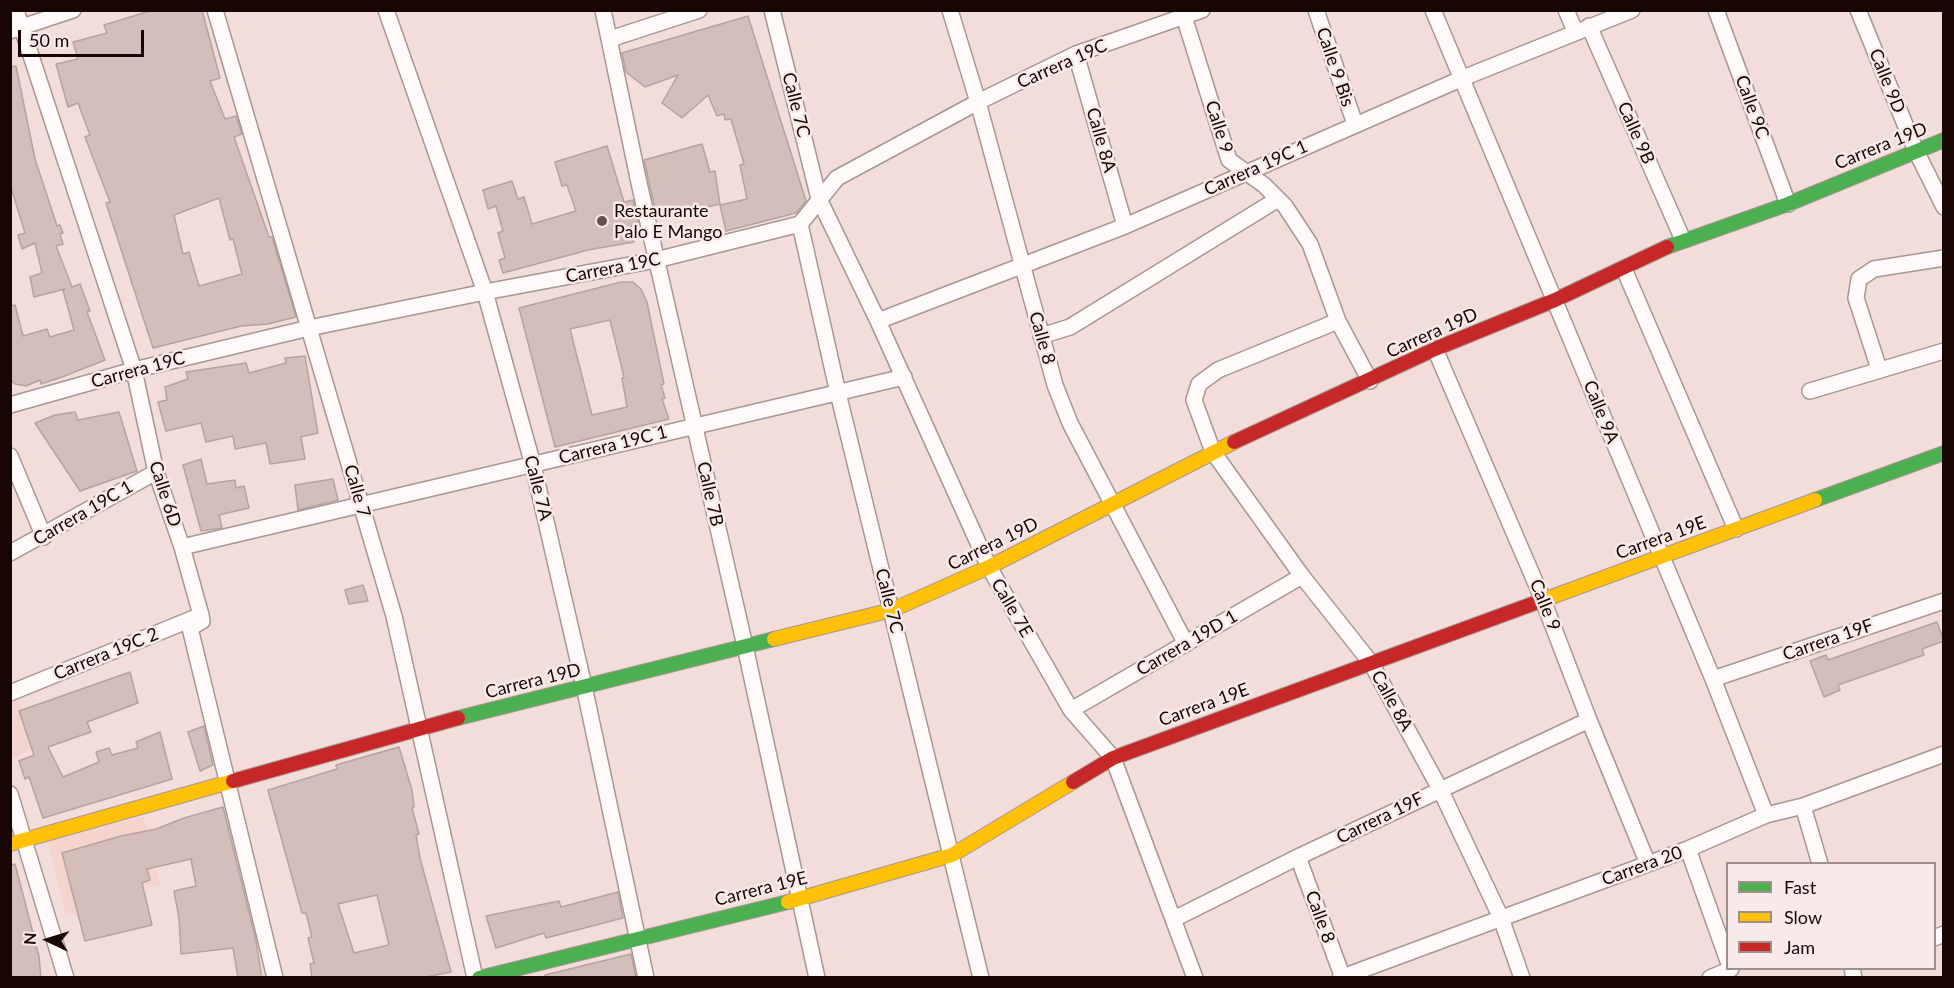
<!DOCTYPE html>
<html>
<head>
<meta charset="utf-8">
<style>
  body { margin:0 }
  #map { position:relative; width:1954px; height:988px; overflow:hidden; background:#f2ddda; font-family:Lato,sans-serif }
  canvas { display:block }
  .frame { position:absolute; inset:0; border:12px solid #180603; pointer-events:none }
  .legend { position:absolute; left:1726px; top:862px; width:210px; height:108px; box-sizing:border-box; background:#f7eae8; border:2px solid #9e8f8c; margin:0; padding:8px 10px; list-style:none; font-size:18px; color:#180603 }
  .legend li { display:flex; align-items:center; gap:12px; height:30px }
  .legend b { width:30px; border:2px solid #9e8f8c }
  .north { position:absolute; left:18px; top:910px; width:60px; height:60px; -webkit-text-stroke:4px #f7eae8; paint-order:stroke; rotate:274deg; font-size:16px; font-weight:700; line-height:24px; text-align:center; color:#180603 }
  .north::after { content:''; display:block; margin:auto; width:21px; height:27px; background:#180603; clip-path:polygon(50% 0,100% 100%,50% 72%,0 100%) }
  .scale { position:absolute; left:18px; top:30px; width:126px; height:27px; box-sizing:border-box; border:3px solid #180603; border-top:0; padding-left:8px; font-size:18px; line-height:21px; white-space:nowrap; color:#180603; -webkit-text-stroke:4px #f7eae8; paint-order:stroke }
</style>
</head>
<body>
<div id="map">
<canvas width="1954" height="988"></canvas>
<div class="frame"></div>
<ul class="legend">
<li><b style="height:8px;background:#4caf50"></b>Fast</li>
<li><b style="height:8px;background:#ffc107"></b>Slow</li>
<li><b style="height:8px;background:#c62828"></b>Jam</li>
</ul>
<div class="north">N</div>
<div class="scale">50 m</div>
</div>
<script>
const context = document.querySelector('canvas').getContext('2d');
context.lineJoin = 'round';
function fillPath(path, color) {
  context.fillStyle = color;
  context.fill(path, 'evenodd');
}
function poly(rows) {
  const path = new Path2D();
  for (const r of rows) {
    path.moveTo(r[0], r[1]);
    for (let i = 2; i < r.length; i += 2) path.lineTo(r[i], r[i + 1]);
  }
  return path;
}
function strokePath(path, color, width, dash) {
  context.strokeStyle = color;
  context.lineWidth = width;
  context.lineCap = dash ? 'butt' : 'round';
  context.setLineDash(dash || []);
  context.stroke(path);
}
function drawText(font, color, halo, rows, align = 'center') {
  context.font = font + ' Lato,sans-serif';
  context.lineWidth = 5;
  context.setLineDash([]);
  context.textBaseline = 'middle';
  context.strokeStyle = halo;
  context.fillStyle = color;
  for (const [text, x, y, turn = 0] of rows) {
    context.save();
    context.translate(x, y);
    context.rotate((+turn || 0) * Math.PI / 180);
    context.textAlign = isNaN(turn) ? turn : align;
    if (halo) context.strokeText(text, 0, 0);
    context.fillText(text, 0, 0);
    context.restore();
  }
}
const built = poly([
  [18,700,37,747,11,758,11,703],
  [144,817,160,885,142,889,143,897,66,916,48,840]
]);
const building = poly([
  [153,10,202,10,220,78,210,81,225,119,236,116,242,134,234,137,269,237,272,237,296,317,268,324,241,326,153,348,106,203,110,202,85,137,90,135,78,103,68,107,56,64,78,59,73,42,107,33,104,25,153,10],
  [219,198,230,240,233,239,242,274,199,286,189,252,183,254,174,215,219,198],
  [748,16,806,201,796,213,726,231,720,205,747,199,740,165,744,164,731,119,725,120,724,114,717,116,708,95,682,118,662,103,678,75,645,87,626,72,622,53,748,16],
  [16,66,35,159,57,226,60,225,63,233,60,234,63,244,56,246,72,287,80,284,90,311,87,312,105,360,62,377,41,384,40,380,26,386,15,384,10,379,10,306,15,305,23,336,47,329,50,337,74,330,63,290,65,289,34,297,30,277,42,273,35,243,22,249,18,235,25,233,10,184,10,67,16,66],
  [702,144,710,172,715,171,720,204,657,218,644,160,702,144],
  [607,146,624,202,633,200,638,222,630,227,634,242,588,250,503,273,499,260,505,258,498,233,503,231,496,206,488,209,483,190,512,181,518,199,524,197,532,224,576,211,567,185,562,186,555,162,607,146],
  [621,282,633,282,641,289,647,302,664,384,661,385,665,398,662,399,669,419,555,447,519,308,621,282],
  [610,320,624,377,622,378,627,407,592,415,570,329,610,320],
  [305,356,318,433,301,437,305,459,270,464,266,443,235,449,233,436,206,442,201,423,166,431,158,402,167,400,165,387,188,379,186,372,246,363,249,373,286,363,285,358,305,356],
  [75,412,78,420,119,412,137,471,80,491,35,423,55,415,75,412],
  [201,459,207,484,235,480,236,488,244,486,249,508,219,515,222,528,201,531,183,465,201,459],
  [333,479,338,500,298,510,295,485,333,479],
  [363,585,368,601,349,604,345,590,363,585],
  [1937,622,1944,641,1922,649,1924,655,1838,685,1840,690,1824,697,1810,661,1826,655,1828,660,1937,622],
  [130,672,138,703,87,722,91,732,48,747,63,777,99,762,96,752,109,748,112,755,138,748,136,742,160,732,172,779,43,818,29,777,25,779,19,761,34,755,19,711,130,672],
  [204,726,213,765,200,771,188,732,204,726],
  [399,747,412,790,414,807,412,808,419,834,416,835,420,858,451,972,421,978,312,978,310,964,314,963,308,938,312,937,306,913,302,913,268,790,337,769,336,765,399,747],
  [377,895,389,945,354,953,338,904,377,895],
  [223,807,256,941,262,978,238,978,233,948,181,954,179,918,174,891,196,886,191,859,147,869,150,880,142,883,152,925,85,941,62,853,121,836,156,829,184,818,223,807],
  [15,864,39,956,41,978,10,978,10,865,15,864],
  [618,892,623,918,546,938,544,933,496,948,486,916,559,901,561,907,618,892],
  [631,954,636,978,545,978,545,975,631,954]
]);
const street = poly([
  [16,10,134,370,156,472,182,547,201,615,202,621,190,628,275,978],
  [215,10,394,616,475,978],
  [386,10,485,292,533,465,584,686,646,978],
  [603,10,639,183,745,646,817,978],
  [772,10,819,199,878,321,989,567,1071,710,1113,758,1195,978],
  [950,10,978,102,1055,385,1070,423,1186,644],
  [1182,10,1229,160,1264,185,1285,206,1310,244,1338,321,1370,381],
  [1316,10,1355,124],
  [1433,10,1713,679,1766,815],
  [1566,10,1575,31],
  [1716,10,1788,204],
  [1858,10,1916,151,1944,207],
  [1589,26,1683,240],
  [10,31,73,10],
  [610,39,699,10],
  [1076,54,1125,226],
  [800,224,838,393,981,978],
  [1624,269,1736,529],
  [878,321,1125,226,1463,78,1632,10],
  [1338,321,1218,370,1199,384,1194,400,1213,452,1302,576,1371,663,1440,789,1501,918,1522,978],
  [1041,336,1070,327,1278,199],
  [1435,349,1543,600,1589,720,1648,864],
  [1879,369,1856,298,1859,279,1874,269,1944,258],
  [1810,391,1944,351],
  [10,405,134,370,309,328,485,292,656,260,800,224,837,178,978,102,1076,54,1202,10],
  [10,456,44,537],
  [182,547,904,377],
  [10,553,156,472],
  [1713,679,1944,601],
  [10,693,199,616],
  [1071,710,1302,576],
  [10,794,66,978],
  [1803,806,1820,864],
  [1688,849,1728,961],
  [1298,857,1343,978],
  [1174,919,1298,857,1589,720],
  [1934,938,1944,934],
  [1852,968,1854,978],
  [1340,978,1688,849,1766,815,1803,806,1944,754],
  [1710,978,1731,969]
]);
const fast = poly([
  [1667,247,1788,204,1944,140],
  [1815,500,1944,453],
  [458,718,774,639],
  [479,978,788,902]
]);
const slow = poly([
  [1535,603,1815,500],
  [774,639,892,610,989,567,1234,442],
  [10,844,233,781],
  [788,902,952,855,1073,782]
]);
const jam = poly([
  [1234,442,1435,349,1555,300,1667,247],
  [233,781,458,718],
  [1073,782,1113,758,1535,603]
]);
const markers = [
  [602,221,6,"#64514e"]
];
const streetNames = [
  ["Carrera 19C",1062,64,-24],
  ["Calle 9 Bis",1335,67,71],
  ["Calle 9D",1887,81,68],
  ["Calle 7C",796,105,76],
  ["Calle 9C",1752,107,70],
  ["Calle 9",1219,127,72],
  ["Calle 9B",1636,133,66],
  ["Calle 8A",1101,140,74],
  ["Carrera 19D",1881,146,-22],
  ["Carrera 19C 1",1256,168,-24],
  ["Carrera 19C",613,268,-11],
  ["Carrera 19D",1432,333,-24],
  ["Calle 8",1042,338,74],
  ["Carrera 19C",138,370,-15],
  ["Calle 9A",1601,412,68],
  ["Carrera 19C 1",613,445,-14],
  ["Calle 7A",538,488,76],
  ["Calle 7",357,491,74],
  ["Calle 6D",165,494,72],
  ["Calle 7B",710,494,77],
  ["Carrera 19C 1",83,513,-30],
  ["Carrera 19E",1661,538,-20],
  ["Carrera 19D",993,544,-26],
  ["Calle 7C",889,601,76],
  ["Calle 9",1545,605,68],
  ["Calle 7E",1012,608,60],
  ["Carrera 19F",1828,640,-19],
  ["Carrera 19D 1",1187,643,-30],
  ["Carrera 19C 2",106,654,-22],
  ["Carrera 19D",533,681,-14],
  ["Calle 8A",1392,701,61],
  ["Carrera 19E",1204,705,-20],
  ["Carrera 19F",1380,818,-26],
  ["Carrera 20",1642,866,-20],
  ["Carrera 19E",761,889,-14],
  ["Calle 8",1320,917,70]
];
const poiNames = [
  ["Restaurante",614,211],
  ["Palo E Mango",614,232]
];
fillPath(built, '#f4d4cd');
fillPath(building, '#d3beba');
strokePath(building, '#b6a39f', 1.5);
strokePath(street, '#a99693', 18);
strokePath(fast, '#a99693', 16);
strokePath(slow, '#a99693', 16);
strokePath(jam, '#a99693', 16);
strokePath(street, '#fdfaf9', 15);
strokePath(fast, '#4caf50', 14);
strokePath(slow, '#ffc107', 14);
strokePath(jam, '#c62828', 14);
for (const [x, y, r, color] of markers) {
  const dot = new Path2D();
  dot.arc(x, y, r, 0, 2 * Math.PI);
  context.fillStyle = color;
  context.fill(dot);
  strokePath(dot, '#f7eae8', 2);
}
drawText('18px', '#180603', '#f7eae8', streetNames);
drawText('18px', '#180603', '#f7eae8', poiNames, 'left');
</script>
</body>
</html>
